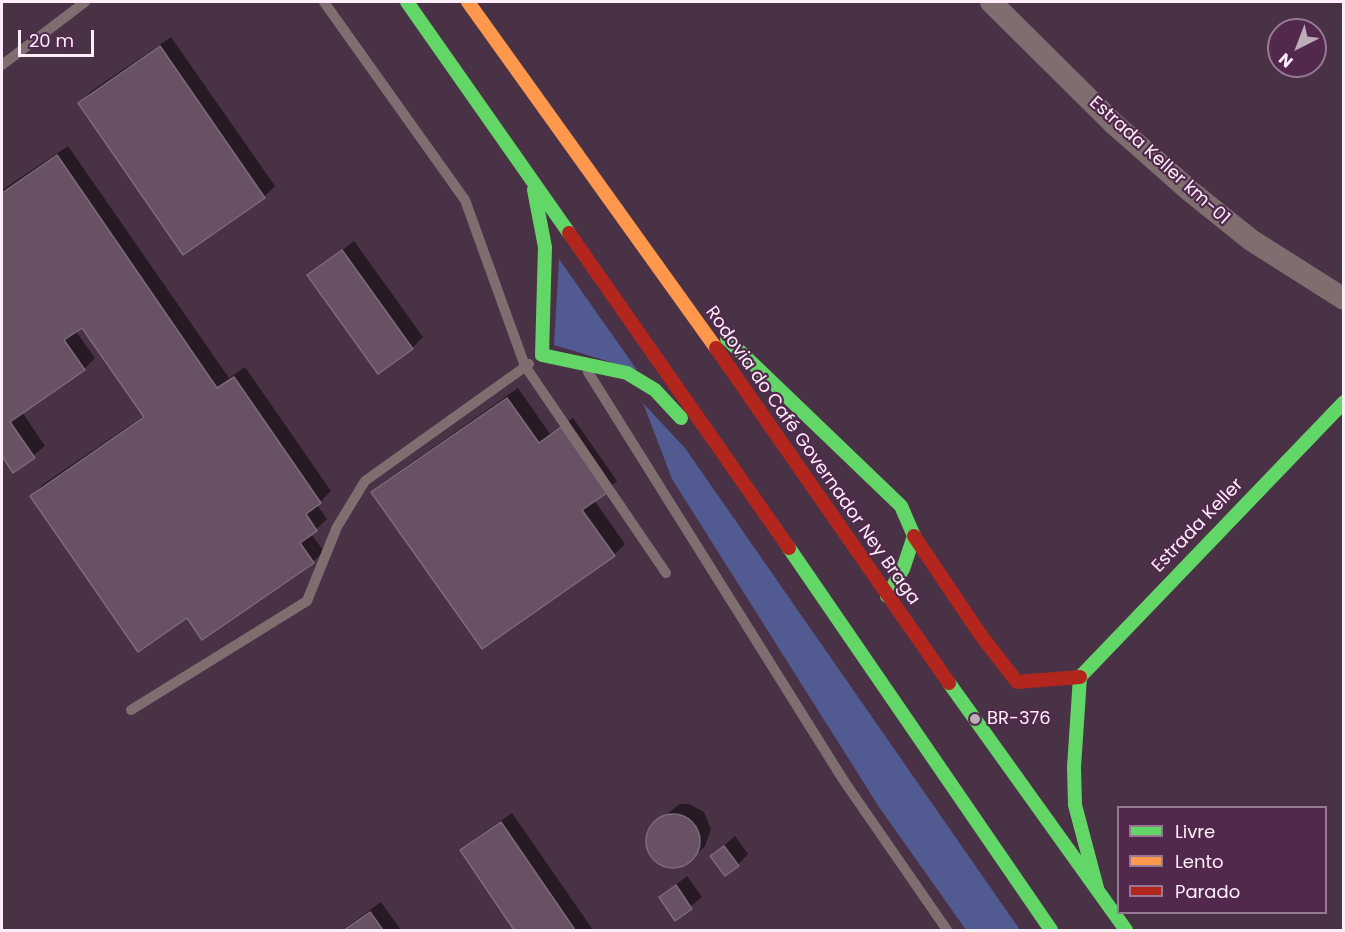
<!DOCTYPE html>
<html>
<head>
<meta charset="utf-8">
<style>
  body { margin:0 }
  #map { position:relative; width:1345px; height:932px; overflow:hidden; background:#493246; font-family:Poppins,sans-serif }
  canvas { display:block }
  .frame { position:absolute; inset:0; border:3px solid #feeefa; pointer-events:none }
  .legend { position:absolute; left:1117px; top:806px; width:210px; height:108px; box-sizing:border-box; background:#52294c; border:2px solid #977892; margin:0; padding:8px 10px; list-style:none; font-size:18px; color:#feeefa }
  .legend li { display:flex; align-items:center; gap:12px; height:30px }
  .legend b { width:30px; border:2px solid #977892 }
  .north { position:absolute; left:1267px; top:18px; width:60px; height:60px; box-sizing:border-box; background:#52294c; border:2px solid #977892; border-radius:50%; rotate:222deg; font-size:16px; font-weight:700; line-height:24px; text-align:center; color:#feeefa }
  .north::after { content:''; display:block; margin:auto; width:21px; height:27px; background:#bfacbb; clip-path:polygon(50% 0,100% 100%,50% 72%,0 100%) }
  .scale { position:absolute; left:18px; top:30px; width:76px; height:27px; box-sizing:border-box; border:3px solid #feeefa; border-top:0; padding-left:8px; font-size:18px; line-height:21px; white-space:nowrap; color:#feeefa; -webkit-text-stroke:4px #52294c; paint-order:stroke }
</style>
</head>
<body>
<div id="map">
<canvas width="1345" height="932"></canvas>
<div class="frame"></div>
<ul class="legend">
<li><b style="height:8px;background:#63d668"></b>Livre</li>
<li><b style="height:8px;background:#ff974d"></b>Lento</li>
<li><b style="height:8px;background:#b3261e"></b>Parado</li>
</ul>
<div class="north">N</div>
<div class="scale">20 m</div>
</div>
<script>
const context = document.querySelector('canvas').getContext('2d');
context.lineJoin = 'round';
function fillPath(path, color) {
  context.fillStyle = color;
  context.fill(path, 'evenodd');
}
function poly(rows) {
  const path = new Path2D();
  for (const r of rows) {
    if (r.length === 3) {
      path.moveTo(r[0] + r[2], r[1]);
      path.arc(r[0], r[1], r[2], 0, 2 * Math.PI);
      continue;
    }
    path.moveTo(r[0], r[1]);
    for (let i = 2; i < r.length; i += 2) path.lineTo(r[i], r[i + 1]);
  }
  return path;
}
function strokePath(path, color, width, dash) {
  context.strokeStyle = color;
  context.lineWidth = width;
  context.lineCap = dash ? 'butt' : 'round';
  context.setLineDash(dash || []);
  context.stroke(path);
}
function drawText(font, color, halo, rows, align = 'center') {
  context.font = font + ' Poppins,sans-serif';
  context.lineWidth = 4.5;
  context.setLineDash([]);
  context.textBaseline = 'middle';
  context.strokeStyle = halo;
  context.fillStyle = color;
  for (const [text, x, y, turn = 0] of rows) {
    context.save();
    context.translate(x, y);
    context.rotate((+turn || 0) * Math.PI / 180);
    context.textAlign = isNaN(turn) ? turn : align;
    if (halo) context.strokeText(text, 0, 0);
    context.fillText(text, 0, 0);
    context.restore();
  }
}
const green = poly([
  [559,259,637,370,554,345],
  [643,403,685,448,1020,930,966,930,879,807,672,479]
]);
const shadow = poly([
  [171,37,275,186,264,197,80,103,90,92],
  [68,146,229,378,245,367,331,491,317,505,327,519,311,534,324,551,313,562,187,616,32,496,42,485,145,415,82,325,75,330,95,358,84,369,22,412,45,446,14,471,2,453,2,190],
  [354,241,423,337,412,348,309,275],
  [518,388,550,434,573,418,617,481,594,500,625,544,614,555,373,492,384,482],
  [680,804,689,804,704,812,711,829,705,846,694,857,687,863,669,867,653,858,647,841,653,824],
  [512,813,593,930,516,930,462,850,473,840],
  [735,836,748,854,738,865,712,856],
  [687,876,702,897,675,919,660,897],
  [381,902,401,930,342,930]
]);
const building = poly([
  [160,46,265,198,183,255,78,103,160,46],
  [57,155,217,388,234,377,321,503,306,514,317,531,300,543,314,563,202,640,187,618,138,652,30,496,144,417,82,328,64,340,85,370,10,422,35,458,13,473,2,456,2,193,57,155],
  [342,250,413,349,378,374,307,275,342,250],
  [507,398,539,443,561,427,607,493,582,510,615,556,482,649,371,492,507,398],
  [673,841,27],
  [501,822,575,930,514,930,460,850,501,822],
  [724,846,739,866,725,876,710,856,724,846],
  [676,885,692,909,675,921,659,897,676,885],
  [370,912,383,930,344,930,370,912]
]);
const lane = poly([
  [324,2,465,200,525,366,666,573],
  [2,65,85,2],
  [588,372,844,781,947,930],
  [131,710,307,601,337,527,365,481,529,364]
]);
const street = poly([
  [991,2,1113,123,1190,191,1251,240,1344,299]
]);
const fast = poly([
  [407,2,569,233],
  [534,190,545,247,542,355,627,373,655,390,681,418],
  [727,339,901,506,914,536,903,569,887,596],
  [789,548,1051,930],
  [949,683,1126,930],
  [1097,888,1075,805,1074,767,1080,677,1344,402]
]);
const slow = poly([
  [468,2,716,348]
]);
const jam = poly([
  [569,233,789,548],
  [716,348,949,683],
  [914,536,980,634,1017,682,1080,677]
]);
const markers = [
  [975,719,6,"#bfacbb"]
];
const streetNames = [
  ["Estrada Keller km-01",1159,161,42],
  ["Rodovia do Café Governador Ney Braga",812,456,55],
  ["Estrada Keller",1198,526,-46]
];
const poiNames = [
  ["BR-376",987,719]
];
fillPath(green, '#515a91');
fillPath(shadow, '#0007');
fillPath(building, '#685165');
strokePath(building, '#7d6a7a', 1.5);
strokePath(lane, '#7e6e70', 10);
strokePath(street, '#7e6e70', 22);
strokePath(fast, '#63d668', 14);
strokePath(slow, '#ff974d', 14);
strokePath(jam, '#b3261e', 14);
for (const [x, y, r, color] of markers) {
  const dot = new Path2D();
  dot.arc(x, y, r, 0, 2 * Math.PI);
  context.fillStyle = color;
  context.fill(dot);
  strokePath(dot, '#52294c', 2);
}
drawText('18px', '#feeefa', '#52294c', streetNames);
drawText('18px', '#feeefa', '#52294c', poiNames, 'left');
</script>
</body>
</html>
